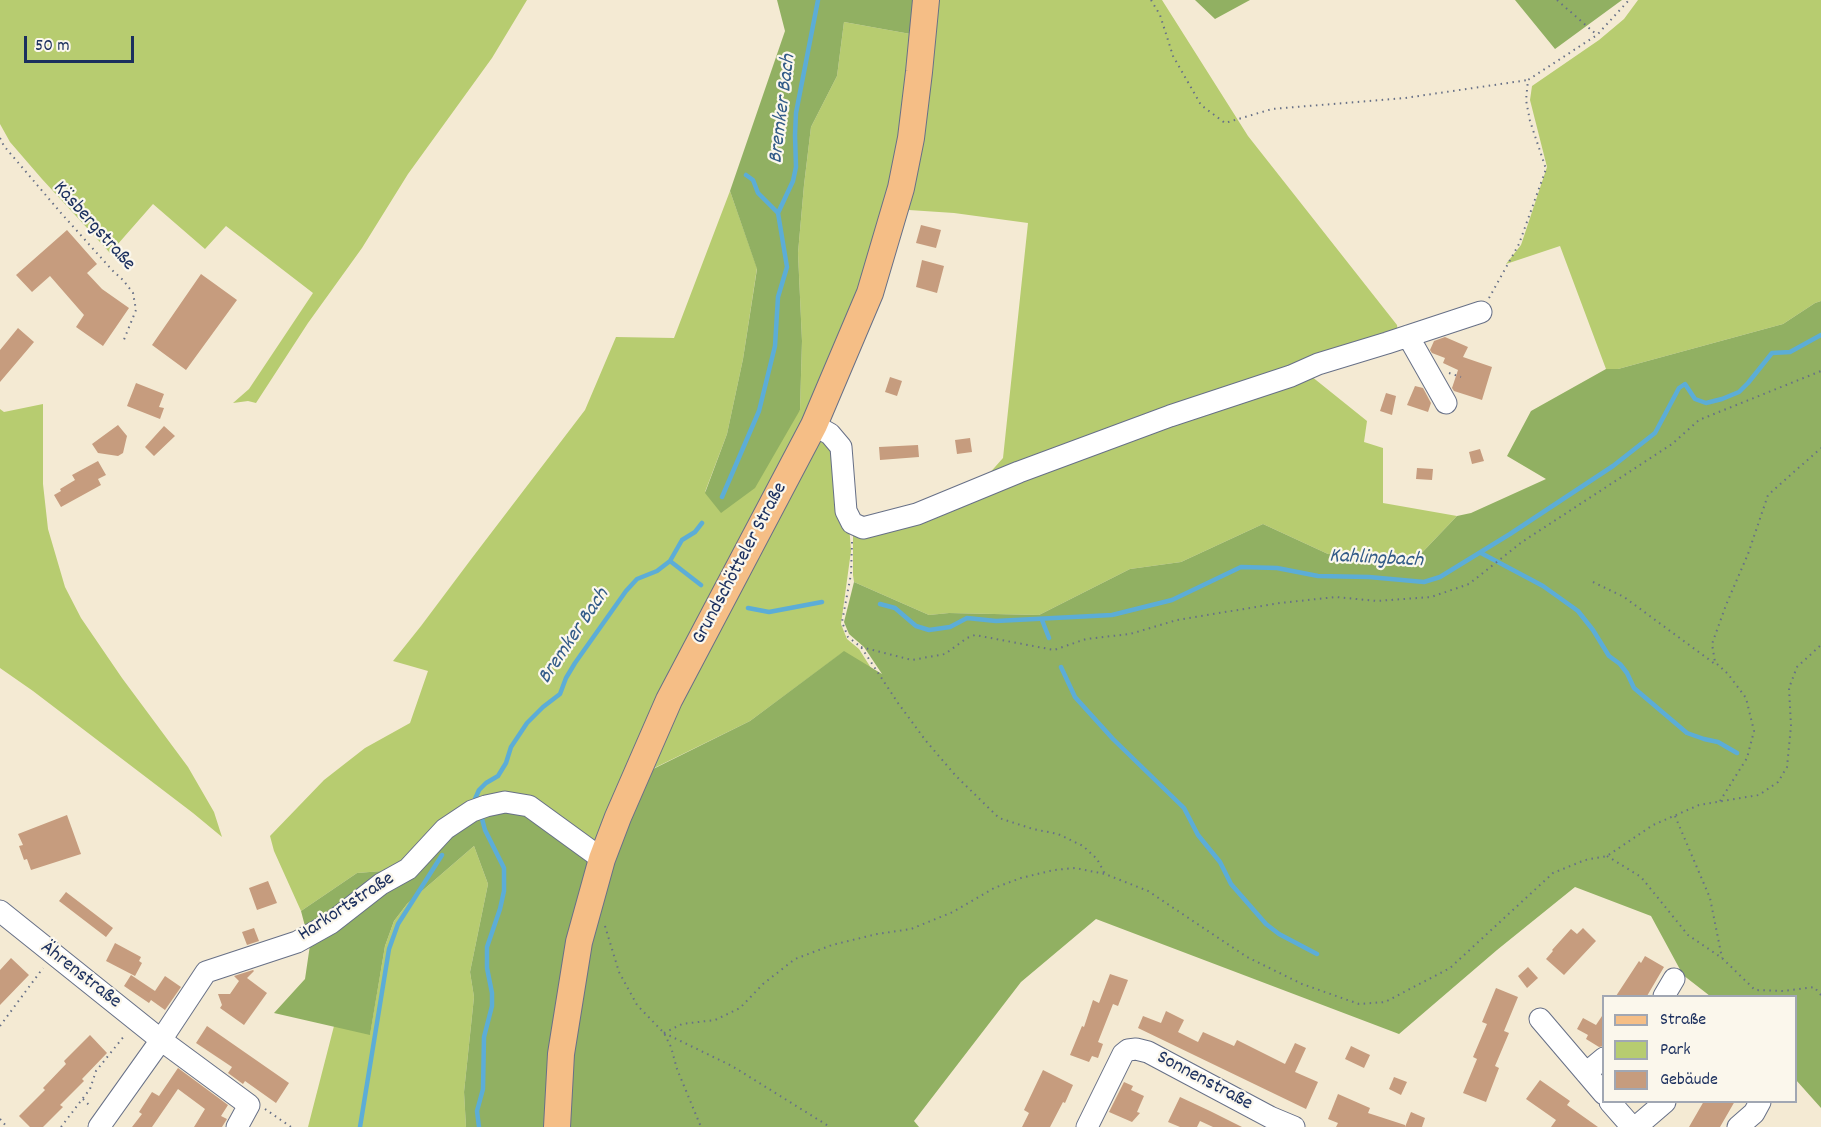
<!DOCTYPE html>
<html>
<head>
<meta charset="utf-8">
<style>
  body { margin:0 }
  #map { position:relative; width:1821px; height:1127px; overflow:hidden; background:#f4ead3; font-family:Dekko,sans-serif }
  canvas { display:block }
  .legend { position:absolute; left:1602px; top:995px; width:195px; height:108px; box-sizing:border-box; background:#fbf7ec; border:2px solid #a1a7b3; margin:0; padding:8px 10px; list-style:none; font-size:18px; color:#1b2f5e }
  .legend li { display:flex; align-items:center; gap:12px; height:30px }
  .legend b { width:30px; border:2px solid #a1a7b3 }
  .scale { position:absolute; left:24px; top:36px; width:110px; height:27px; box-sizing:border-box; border:3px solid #1b2f5e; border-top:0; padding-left:8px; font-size:18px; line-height:21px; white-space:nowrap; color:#1b2f5e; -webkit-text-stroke:4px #fbf7ec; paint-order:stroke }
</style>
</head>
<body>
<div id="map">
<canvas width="1821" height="1127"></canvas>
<ul class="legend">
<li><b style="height:8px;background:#f5be86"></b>Straße</li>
<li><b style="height:16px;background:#b7cc70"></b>Park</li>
<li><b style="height:16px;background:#c69c7e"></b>Gebäude</li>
</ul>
<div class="scale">50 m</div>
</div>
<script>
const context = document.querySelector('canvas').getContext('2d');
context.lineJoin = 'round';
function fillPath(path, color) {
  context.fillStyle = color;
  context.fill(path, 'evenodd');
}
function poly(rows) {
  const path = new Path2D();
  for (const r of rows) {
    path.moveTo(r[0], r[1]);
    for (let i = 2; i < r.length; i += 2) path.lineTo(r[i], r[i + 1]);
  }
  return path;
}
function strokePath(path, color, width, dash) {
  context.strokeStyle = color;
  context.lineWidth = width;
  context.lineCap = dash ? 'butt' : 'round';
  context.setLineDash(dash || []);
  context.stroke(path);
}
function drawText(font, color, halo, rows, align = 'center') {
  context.font = font + ' Dekko,sans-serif';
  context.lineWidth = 4.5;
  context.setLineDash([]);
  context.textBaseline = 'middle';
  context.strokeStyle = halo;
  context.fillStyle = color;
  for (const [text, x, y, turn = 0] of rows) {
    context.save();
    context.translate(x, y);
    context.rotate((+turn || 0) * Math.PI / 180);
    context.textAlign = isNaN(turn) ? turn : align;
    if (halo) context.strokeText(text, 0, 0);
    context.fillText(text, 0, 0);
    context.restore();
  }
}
const green = poly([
  [0,0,527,0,492,58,408,174,362,248,308,323,256,403,248,401,233,403,249,389,313,293,226,226,205,249,153,204,110,253,42,179,10,142,0,124],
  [933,0,1162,0,1248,136,1397,325,1398,334,979,485,1003,458,1028,223,954,213,909,210,908,192],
  [1638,0,1821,0,1821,301,1815,303,1783,324,1618,369,1606,369,1560,246,1506,264,1521,245,1547,167,1530,100,1532,86,1599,40,1624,19],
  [844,22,916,35,919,72,870,293,602,859,529,806,408,869,357,873,301,911,274,851,270,836,324,780,365,748,410,723,428,671,393,661,421,626,472,558,585,410,616,337,674,338,730,191,757,268,743,359,727,434,705,492,800,410,802,341,798,253,804,185,811,127,837,76],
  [1306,372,1367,421,1364,442,1383,448,1383,503,1457,516,1415,560,1328,554,1263,524,1181,562,1130,569,1039,615,949,613,929,615,854,582,853,575,853,526],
  [43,404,43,484,48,529,65,587,81,618,122,678,188,767,214,812,222,837,193,813,33,691,0,668,0,409,4,412],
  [818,431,829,436,849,524,851,551,841,624,847,639,859,649,871,668,842,653,750,721,644,773],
  [474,846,488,884,470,972,474,997,464,1092,466,1127,308,1127,334,1026,370,1034,385,946,394,921,407,904]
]);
const forest = poly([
  [777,0,920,0,916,35,844,22,837,76,811,127,804,185,798,253,802,341,800,410,755,488,721,513,705,493,727,434,743,359,757,269,730,191,785,31],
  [1195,0,1250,0,1215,19],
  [1515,0,1622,0,1555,49],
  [1821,301,1821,1108,1796,1080,1796,996,1710,996,1683,975,1651,916,1575,887,1497,950,1399,1034,1096,919,1021,982,914,1121,919,1127,466,1127,464,1092,474,997,470,972,488,884,474,846,407,904,394,921,385,946,370,1035,274,1013,305,979,310,945,301,911,357,873,408,869,436,829,505,802,602,859,635,778,750,721,844,651,882,674,864,647,849,634,844,622,854,582,929,615,949,613,1039,615,1130,569,1181,562,1263,524,1328,554,1415,560,1457,516,1471,513,1546,479,1507,456,1531,411,1606,369,1618,369,1783,324,1815,303]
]);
const stream = poly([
  [746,175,753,180,758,193,778,213],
  [722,497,759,411,775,346,778,297,787,267,778,213,793,181,796,167,795,135,796,113,818,0],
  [1481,553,1543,586,1578,611,1593,630,1609,656,1620,664,1627,673,1634,688,1687,733,1704,739,1718,742,1737,753],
  [670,561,701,585],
  [880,604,895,608,916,626,929,630,950,627,967,618,996,621,1112,615,1172,600,1241,567,1277,568,1318,576,1369,577,1424,582,1440,577,1510,534,1613,466,1655,433,1679,388,1685,384,1695,399,1706,403,1722,399,1739,392,1748,383,1772,353,1790,352,1821,335],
  [748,608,769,612,822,602],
  [1042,620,1049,638],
  [1061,667,1075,697,1113,739,1184,808,1198,835,1220,862,1231,884,1266,924,1279,934,1317,954],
  [477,804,475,799,479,790,486,783,498,776,506,763,511,747,527,723,543,707,560,694,566,678,575,663,626,591,637,579,657,571,670,561,682,540,695,532,702,523],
  [360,1127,389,949,398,924,442,855],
  [479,1127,477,1111,483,1089,484,1037,492,1006,492,993,487,968,487,947,500,909,504,891,504,868,485,830,481,815]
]);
const building = poly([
  [921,225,941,230,936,248,916,243],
  [67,230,97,264,87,273,102,289,129,308,103,346,76,327,84,315,50,276,32,292,16,275],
  [922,260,944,266,937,293,916,287],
  [201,274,237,300,186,370,152,345],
  [18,328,34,342,0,382,0,350],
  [1445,337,1468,347,1463,357,1492,367,1482,400,1454,391,1452,388,1458,370,1443,363,1445,358,1432,353,1430,350,1434,341],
  [890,377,902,381,897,396,885,392],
  [136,383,164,394,159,407,164,408,160,419,127,406],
  [1415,386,1423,388,1431,403,1428,412,1407,405],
  [1386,393,1396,396,1392,415,1380,411],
  [118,425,127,436,123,453,118,456,98,453,92,444],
  [164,426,175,436,154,456,145,447],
  [970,438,972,452,957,454,955,440],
  [918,445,919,457,880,460,879,447],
  [1480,449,1484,461,1472,464,1469,452],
  [98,461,106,475,98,479,101,485,61,507,54,495,61,491,60,489,75,480,72,475],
  [1417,468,1433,469,1432,480,1416,479],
  [67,815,81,854,31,870,27,859,24,860,19,846,23,845,18,834],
  [268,881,277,903,257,910,249,888],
  [66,892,113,928,106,937,59,901],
  [254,928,259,941,247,945,242,932],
  [1583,928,1596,941,1564,975,1546,959,1553,951,1552,950,1571,929,1577,934],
  [115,943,141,957,139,961,142,963,135,976,106,961],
  [1645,956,1664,967,1647,996,1648,996,1616,996,1639,961,1641,963],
  [11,958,29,975,0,1005,0,970],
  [1528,967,1538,978,1527,988,1518,976],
  [253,970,254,971,247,978,267,993,244,1025,220,1008,222,1005,218,994,230,994,239,981,234,976],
  [1110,974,1128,980,1118,1006,1113,1004,1098,1042,1103,1044,1098,1058,1092,1056,1089,1062,1070,1055,1082,1026,1084,1027,1093,1000,1099,1003],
  [131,975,155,991,165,976,181,987,165,1010,151,1000,149,1003,124,986],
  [1496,988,1518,997,1504,1031,1509,1033,1495,1066,1499,1068,1486,1102,1463,1093,1477,1059,1473,1057,1487,1024,1482,1022],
  [1166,1011,1184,1020,1178,1032,1198,1042,1203,1032,1234,1046,1237,1040,1285,1064,1295,1043,1306,1048,1295,1072,1318,1082,1306,1109,1138,1028,1143,1016,1161,1023],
  [1604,1013,1604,1046,1599,1047,1586,1039,1588,1035,1577,1029,1583,1018,1596,1025],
  [207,1026,289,1083,276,1103,245,1081,243,1084,228,1073,232,1067,196,1043],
  [90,1035,107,1053,82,1079,84,1081,60,1105,63,1107,43,1127,30,1127,19,1116,45,1090,43,1088,66,1064,64,1061],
  [1351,1046,1370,1055,1364,1068,1345,1059],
  [178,1068,228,1105,221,1116,227,1119,222,1127,194,1127,205,1109,178,1089,152,1127,132,1127,142,1114,139,1112,152,1092,159,1096],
  [1043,1070,1073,1085,1065,1103,1063,1102,1050,1127,1022,1127,1029,1113,1024,1110],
  [1394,1077,1407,1082,1401,1095,1389,1089],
  [1540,1080,1570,1101,1567,1105,1598,1127,1551,1127,1556,1120,1526,1099],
  [1124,1082,1133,1086,1131,1090,1144,1096,1137,1112,1140,1113,1132,1122,1109,1112],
  [1338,1094,1370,1108,1368,1113,1405,1125,1405,1127,1336,1127,1338,1123,1328,1119],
  [1180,1097,1210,1111,1242,1127,1213,1127,1200,1121,1197,1127,1180,1127,1168,1122],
  [1704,1101,1735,1101,1720,1127,1689,1127],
  [1411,1112,1425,1118,1422,1127,1405,1127]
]);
const path = poly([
  [1151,0,1160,15,1173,56,1201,105,1225,123,1272,109,1405,98,1528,80],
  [1557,0,1597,35],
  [0,138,4,146,61,213,112,270,123,280,133,293,136,310,123,342],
  [1489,298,1519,244,1546,169,1530,121,1526,100,1528,80,1597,35,1629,0],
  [1449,373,1461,377],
  [852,542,851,574,842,622,848,637,861,647,898,703,926,741,956,776,999,818,1033,829,1058,834,1083,846,1097,859,1105,874],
  [1593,582,1624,597,1715,664],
  [861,647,912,660,945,654,967,638,975,635,1054,650,1086,639,1130,634,1177,620,1280,603,1336,597,1377,601,1431,597,1469,584,1522,542,1672,444,1699,420,1821,371],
  [1720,801,1747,758,1754,731,1746,698,1728,674,1715,662,1712,644,1726,605,1748,554,1768,495,1821,448],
  [1675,816,1710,898,1722,958],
  [1607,856,1641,877,1688,935,1722,958,1755,990,1784,991,1814,987,1821,995],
  [605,926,619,972,637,1005,664,1033,671,1047,677,1069,701,1127],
  [0,1026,43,968],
  [664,1033,682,1024,715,1020,740,1008,763,984,795,959,832,945,877,934,911,929,953,912,994,888,1021,878,1054,870,1075,868,1105,874,1148,891,1247,957,1302,984,1359,1004,1385,1002,1450,968,1553,873,1585,860,1607,856,1653,825,1699,805,1759,795,1778,782,1787,767,1791,726,1789,688,1797,667,1821,645],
  [664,1033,732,1066,830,1127],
  [83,1099,91,1107],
  [265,1109,291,1127],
  [0,1119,7,1127],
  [61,1127,90,1089,96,1071,125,1035]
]);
const minor = poly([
  [1408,336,1446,403],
  [814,425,830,434,841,447,846,511,852,523,863,528,917,514,1019,472,1170,416,1291,376,1318,364,1387,343,1481,312],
  [0,911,161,1040,249,1105,237,1127],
  [1664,996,1674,979],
  [1540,1019,1604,1094],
  [1586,1073,1604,1058],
  [1610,1102,1632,1127],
  [99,1127,161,1040,206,972,297,942,331,923,381,884,408,869,445,829,472,811,486,806,505,802,529,806,602,859],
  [1087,1127,1123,1054,1128,1050,1136,1049,1148,1052,1270,1117,1294,1127],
  [1636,1127,1665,1102],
  [1738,1127,1754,1113,1760,1102]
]);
const major = poly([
  [557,1127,561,1054,579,942,602,859,618,817,669,700,814,425,870,293,901,188,911,138,919,72,926,0]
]);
const streetNames = [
  ["Käsbergstraße",93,227,48],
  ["Grundschötteler Straße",741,564,-62],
  ["Harkortstraße",347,908,-33],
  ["Ährenstraße",80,976,38],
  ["Sonnenstraße",1204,1082,28]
];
const waterNames = [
  ["Bremker Bach",784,109,-83],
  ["Kahlingbach",1376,560,3],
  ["Bremker Bach",575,637,-56]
];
fillPath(green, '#b7cc70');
fillPath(forest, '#91b062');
strokePath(stream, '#5cadd7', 4.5);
fillPath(building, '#c69c7e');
strokePath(minor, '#677087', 23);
strokePath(major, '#677087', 28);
strokePath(path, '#677087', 2, [1.5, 4.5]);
strokePath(minor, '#fff', 21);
strokePath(major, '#f5be86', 26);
drawText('20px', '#1b2f5e', '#fbf7ec', streetNames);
drawText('italic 21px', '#325b88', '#fbf7ec', waterNames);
</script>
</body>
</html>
